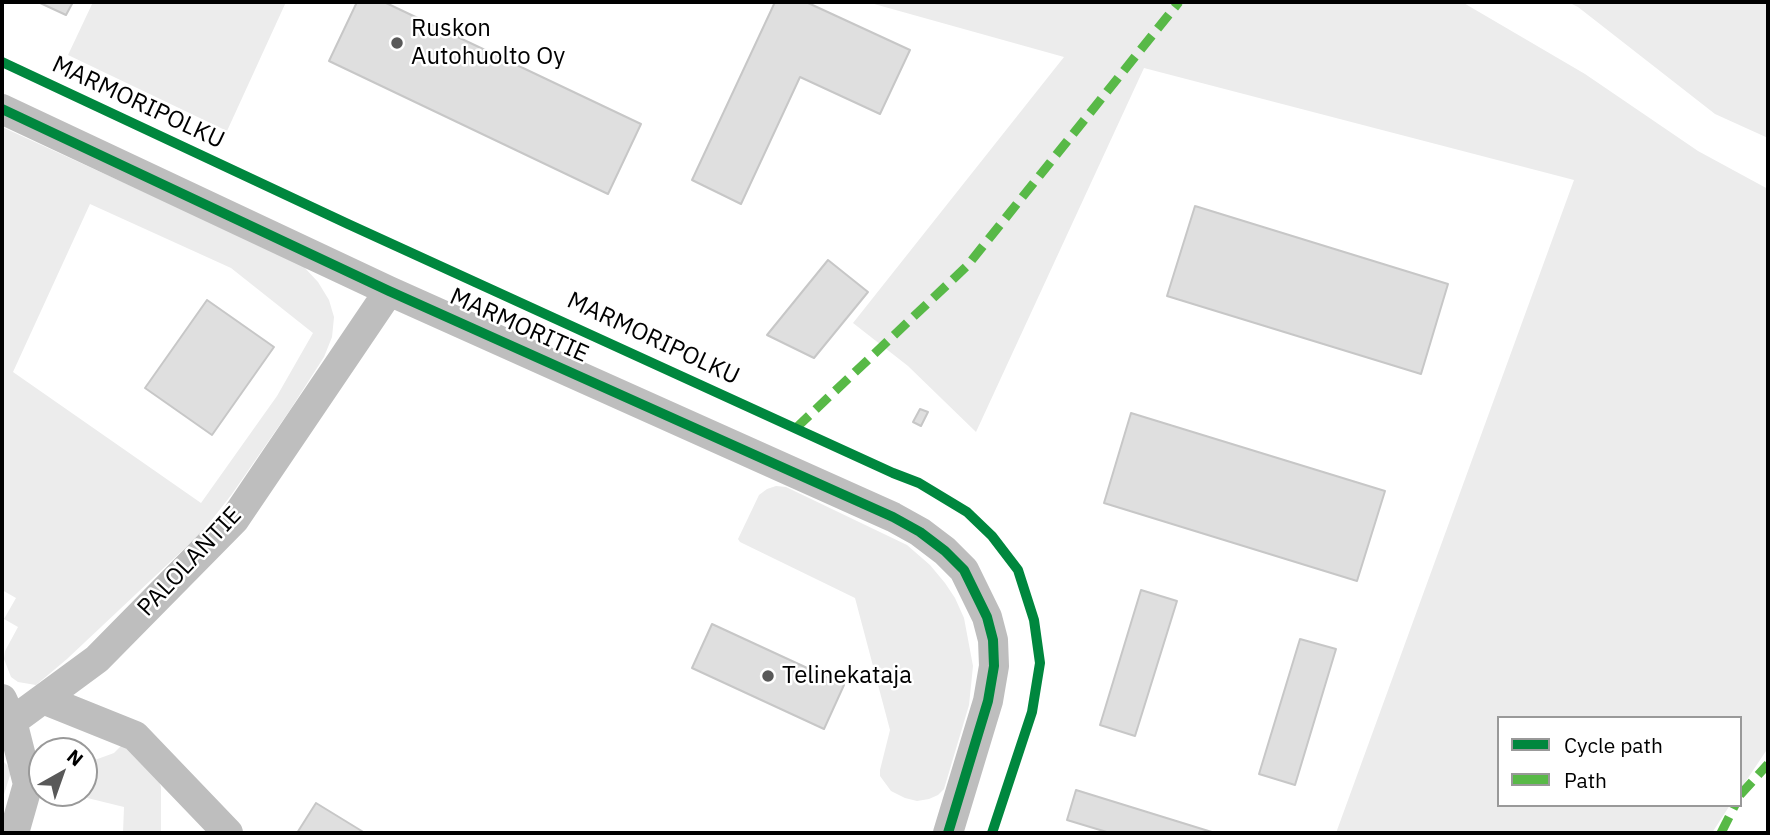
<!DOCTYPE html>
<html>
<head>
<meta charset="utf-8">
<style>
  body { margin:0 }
  #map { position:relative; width:1770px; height:835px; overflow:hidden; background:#fff; font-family:"IBM Plex Sans",sans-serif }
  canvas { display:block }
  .frame { position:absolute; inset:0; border:4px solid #000; pointer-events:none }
  .legend { position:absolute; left:1497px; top:716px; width:245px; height:91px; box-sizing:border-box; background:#fff; border:2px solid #999; margin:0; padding:9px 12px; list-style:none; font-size:21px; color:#000 }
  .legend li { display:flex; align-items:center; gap:14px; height:35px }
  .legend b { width:35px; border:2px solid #999 }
  .north { position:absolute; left:28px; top:737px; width:70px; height:70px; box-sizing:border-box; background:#fff; border:2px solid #999; border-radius:50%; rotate:40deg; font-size:19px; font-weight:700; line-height:28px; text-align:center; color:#000 }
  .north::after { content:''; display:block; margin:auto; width:24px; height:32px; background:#595959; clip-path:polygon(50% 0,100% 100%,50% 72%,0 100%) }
</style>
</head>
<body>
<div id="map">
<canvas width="1770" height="835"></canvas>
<div class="frame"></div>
<ul class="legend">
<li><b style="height:9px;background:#00873e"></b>Cycle path</li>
<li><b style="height:9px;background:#58b947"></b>Path</li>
</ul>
<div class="north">N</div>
</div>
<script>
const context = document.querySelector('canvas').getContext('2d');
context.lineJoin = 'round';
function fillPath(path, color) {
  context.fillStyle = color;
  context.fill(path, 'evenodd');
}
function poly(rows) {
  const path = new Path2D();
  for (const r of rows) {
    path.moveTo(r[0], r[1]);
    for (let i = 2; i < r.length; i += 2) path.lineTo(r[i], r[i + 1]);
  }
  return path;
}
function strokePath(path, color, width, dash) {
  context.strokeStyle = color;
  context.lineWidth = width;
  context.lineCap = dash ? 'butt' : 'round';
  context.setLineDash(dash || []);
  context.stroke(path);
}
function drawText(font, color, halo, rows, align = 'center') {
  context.font = font + ' "IBM Plex Sans",sans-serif';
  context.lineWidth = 5;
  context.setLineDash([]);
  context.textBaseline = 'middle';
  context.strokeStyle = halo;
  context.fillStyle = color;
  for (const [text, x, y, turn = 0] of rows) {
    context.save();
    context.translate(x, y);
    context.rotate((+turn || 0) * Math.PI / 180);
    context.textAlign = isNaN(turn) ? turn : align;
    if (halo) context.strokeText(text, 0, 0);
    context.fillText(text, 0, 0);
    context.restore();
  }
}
const green = poly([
  [93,2,286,2,227,131,68,55],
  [867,2,1462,2,1585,74,1698,151,1768,189,1768,748,1740,790,1740,718,1499,718,1499,805,1730,805,1712,833,1336,833,1574,180,1144,68,976,432,908,366,853,323,1064,57],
  [1568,2,1768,2,1768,138,1715,114,1578,7],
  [2,127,284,256,304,267,318,282,329,300,334,317,332,337,324,357,290,410,232,494,203,531,67,659,36,685,18,682,11,677,4,659,5,651,18,627,4,619,16,598,2,590],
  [90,204,231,268,313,333,277,396,201,503,13,372],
  [776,486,786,487,907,545,930,565,945,583,955,598,964,618,973,666,969,705,944,789,938,795,929,799,917,801,905,798,891,791,880,776,880,770,890,730,855,598,740,542,738,539,759,495,767,489],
  [122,745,154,767,161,787,161,833,123,833,124,807,67,793,84,793,84,760,92,761,114,753],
  [2,760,8,766,11,772,2,801]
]);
const building = poly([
  [38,2,73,2,66,15,38,2],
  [357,2,384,2,641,124,608,194,329,61,357,2],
  [775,2,806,2,910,50,880,114,800,77,741,204,692,180,775,2],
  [1195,206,1448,284,1421,374,1167,296,1195,206],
  [828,260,868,292,814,358,767,335,828,260],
  [207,300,274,347,212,435,145,388,207,300],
  [920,409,928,412,921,426,913,422,920,409],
  [1131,413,1385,491,1357,581,1104,503,1131,413],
  [1141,590,1177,601,1135,736,1100,725,1141,590],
  [712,624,844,685,824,729,692,668,712,624],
  [1300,639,1336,649,1295,785,1259,774,1300,639],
  [1076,790,1215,833,1110,833,1067,820,1076,790],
  [316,803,365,833,297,833,316,803]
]);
const minor = poly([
  [2,109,389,291,893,517,920,532,945,551,964,570,987,617,993,640,994,666,988,701,948,833],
  [2,699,12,721,28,784,14,833],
  [43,699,135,736,228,833],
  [2,729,97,659,234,520,389,291]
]);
const quiet = poly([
  [796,428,967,266,1179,2],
  [1740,795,1768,764],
  [1721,833,1735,805]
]);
const cycleway = poly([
  [2,62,348,224,893,473,919,483,967,512,992,536,1018,570,1034,620,1040,663,1032,712,992,833],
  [2,109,389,291,893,517,920,532,945,551,964,570,987,617,993,640,994,666,988,701,948,833]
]);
const markers = [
  [397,43,7,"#595959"],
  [768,676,7,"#595959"]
];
const poiNames = [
  ["Ruskon",411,29],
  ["Autohuolto Oy",411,57],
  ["Telinekataja",782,676]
];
const streetNames = [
  ["MARMORIPOLKU",138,103,25],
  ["MARMORITIE",519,326,24],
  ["MARMORIPOLKU",653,339,25],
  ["PALOLANTIE",190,562,-47]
];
fillPath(green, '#ececec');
fillPath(building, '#dfdfdf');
strokePath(building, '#c7c7c7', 2);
strokePath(minor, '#bebebe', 30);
strokePath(quiet, '#58b947', 9, [18, 9]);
strokePath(cycleway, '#00873e', 10);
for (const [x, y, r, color] of markers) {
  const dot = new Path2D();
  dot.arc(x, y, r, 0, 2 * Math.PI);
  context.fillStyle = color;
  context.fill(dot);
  strokePath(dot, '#fff', 2.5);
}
drawText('24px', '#000', '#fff', poiNames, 'left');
drawText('24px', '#000', '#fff', streetNames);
</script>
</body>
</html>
